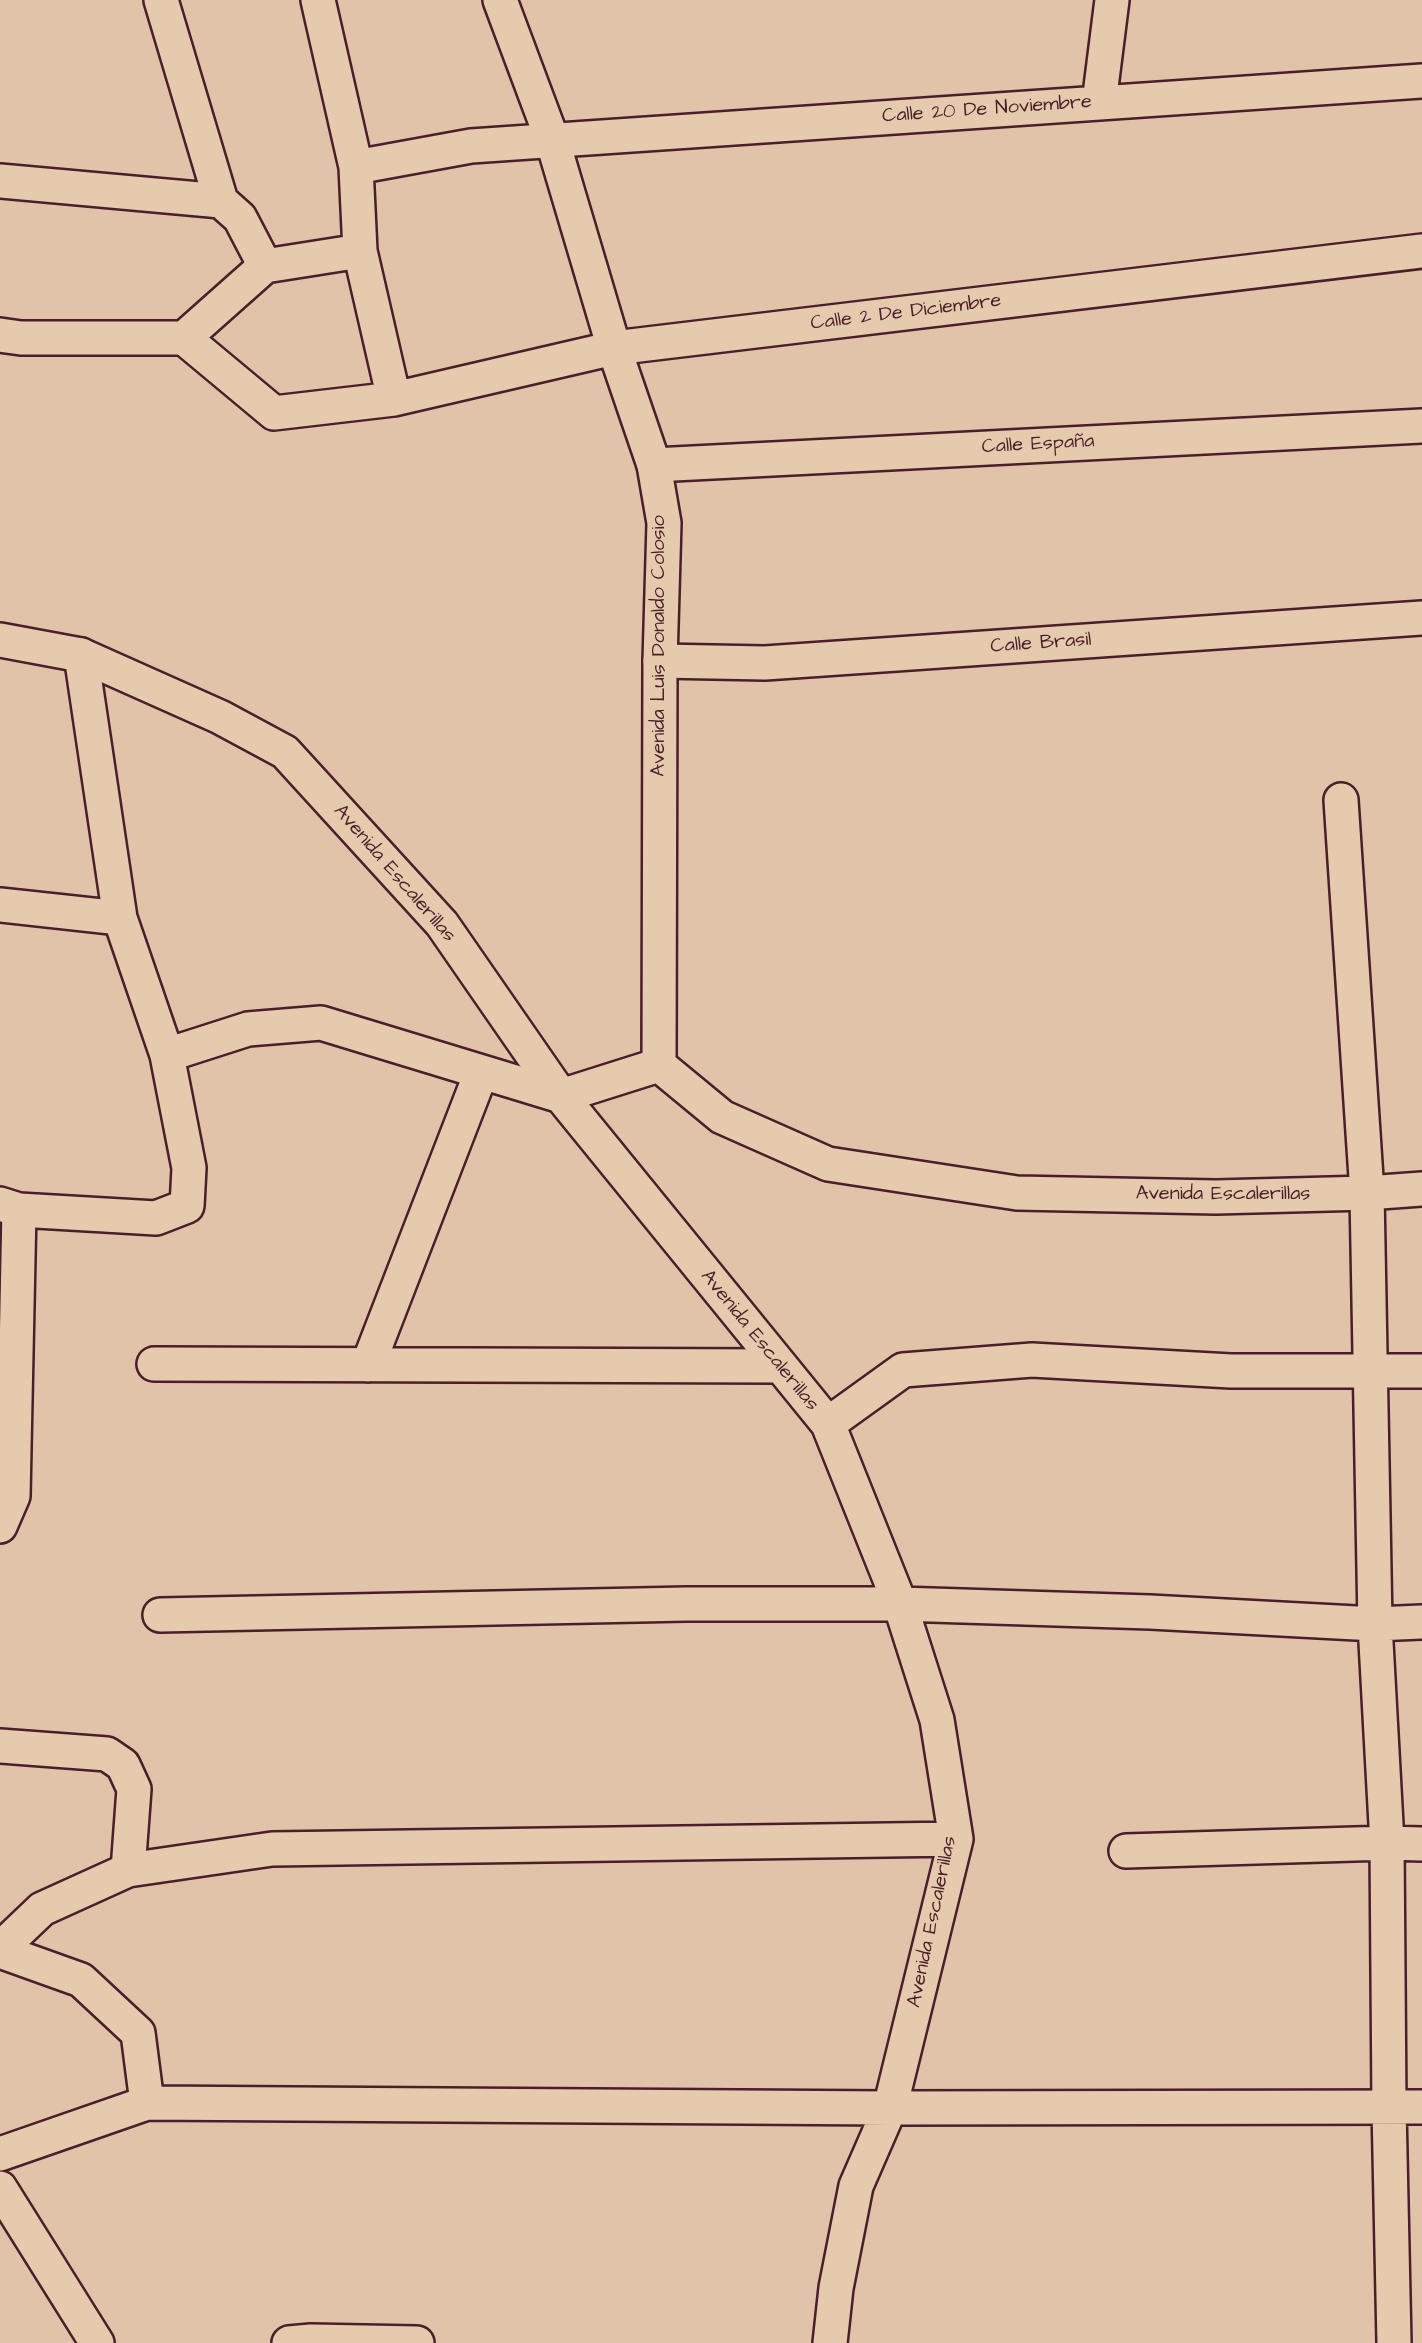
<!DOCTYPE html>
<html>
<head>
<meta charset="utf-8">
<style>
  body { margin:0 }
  canvas { display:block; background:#e0c3a8 }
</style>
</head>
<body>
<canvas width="1422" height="2343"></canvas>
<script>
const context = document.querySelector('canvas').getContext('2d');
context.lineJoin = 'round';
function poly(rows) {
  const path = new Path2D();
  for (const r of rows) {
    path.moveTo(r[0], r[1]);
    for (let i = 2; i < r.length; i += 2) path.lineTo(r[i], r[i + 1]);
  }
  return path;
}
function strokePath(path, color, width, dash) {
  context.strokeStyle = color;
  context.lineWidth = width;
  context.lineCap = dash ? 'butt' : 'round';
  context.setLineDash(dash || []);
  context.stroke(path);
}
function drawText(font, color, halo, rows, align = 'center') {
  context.font = font + ' "Architects Daughter",sans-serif';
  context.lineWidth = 4.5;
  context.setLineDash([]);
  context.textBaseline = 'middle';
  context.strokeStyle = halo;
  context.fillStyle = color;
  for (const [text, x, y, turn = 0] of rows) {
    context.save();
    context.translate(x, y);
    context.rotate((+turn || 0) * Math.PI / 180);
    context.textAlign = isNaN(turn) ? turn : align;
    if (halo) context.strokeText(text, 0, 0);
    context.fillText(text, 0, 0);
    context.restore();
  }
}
const minor = poly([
  [161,0,221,201],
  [318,0,356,167,360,251,394,399],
  [1099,103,1112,0],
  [356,167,471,146,1422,81],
  [0,181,221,201,240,218,265,266,360,251],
  [0,335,21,338,184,338,265,266],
  [184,338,274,413,394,399,614,348,1422,251],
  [654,465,1422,426],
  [660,661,765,663,1422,618],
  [1341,800,1367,1193,1375,1624,1387,1843,1389,2107,1394,2343],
  [0,905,120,918],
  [167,1055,248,1029,321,1023,561,1096,828,1424,900,1604,937,1720,956,1839,890,2108,856,2186,836,2288,830,2343],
  [0,1204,19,1210,156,1218,187,1206,189,1168,167,1055,120,918,81,655],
  [154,1364,779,1366],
  [368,1365,481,1073],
  [828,1424,903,1370,1032,1360,1231,1371,1422,1371],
  [0,1526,13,1496,19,1210],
  [160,1615,686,1604,900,1604,1150,1612,1375,1624,1422,1622],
  [0,1746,107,1754,123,1765,134,1789,128,1870],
  [1126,1851,1387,1843,1422,1844],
  [0,1949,42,1909,128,1870,272,1849,956,1839],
  [0,1951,81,1980,138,2033,147,2103],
  [0,2154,147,2103,890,2108,1422,2107],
  [0,2188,97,2343],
  [289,2343,311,2341,417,2343]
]);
const secondary = poly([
  [500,0,552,139,614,348,654,465,664,523,660,661,659,1065],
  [0,640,81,655,220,717,285,752,442,924,561,1096,659,1065],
  [659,1065,722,1117,828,1164,1017,1193,1216,1197,1367,1193,1422,1189]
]);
const streetNames = [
  ["Calle 20 De Noviembre",987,110,-4],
  ["Calle 2 De Diciembre",906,313,-7],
  ["Calle España",1038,445,-3],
  ["Calle Brasil",1041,644,-4],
  ["Avenida Luis Donaldo Colosio",660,646,-90],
  ["Avenida Escalerillas",394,874,49],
  ["Avenida Escalerillas",1223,1195],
  ["Avenida Escalerillas",759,1341,51],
  ["Avenida Escalerillas",933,1922,-78]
];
strokePath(minor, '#4a1f2b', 38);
strokePath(secondary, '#4a1f2b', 38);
strokePath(minor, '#e6caad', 33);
strokePath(secondary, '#e6caad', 33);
drawText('20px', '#4a1f2b', '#e6caad', streetNames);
</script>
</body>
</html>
